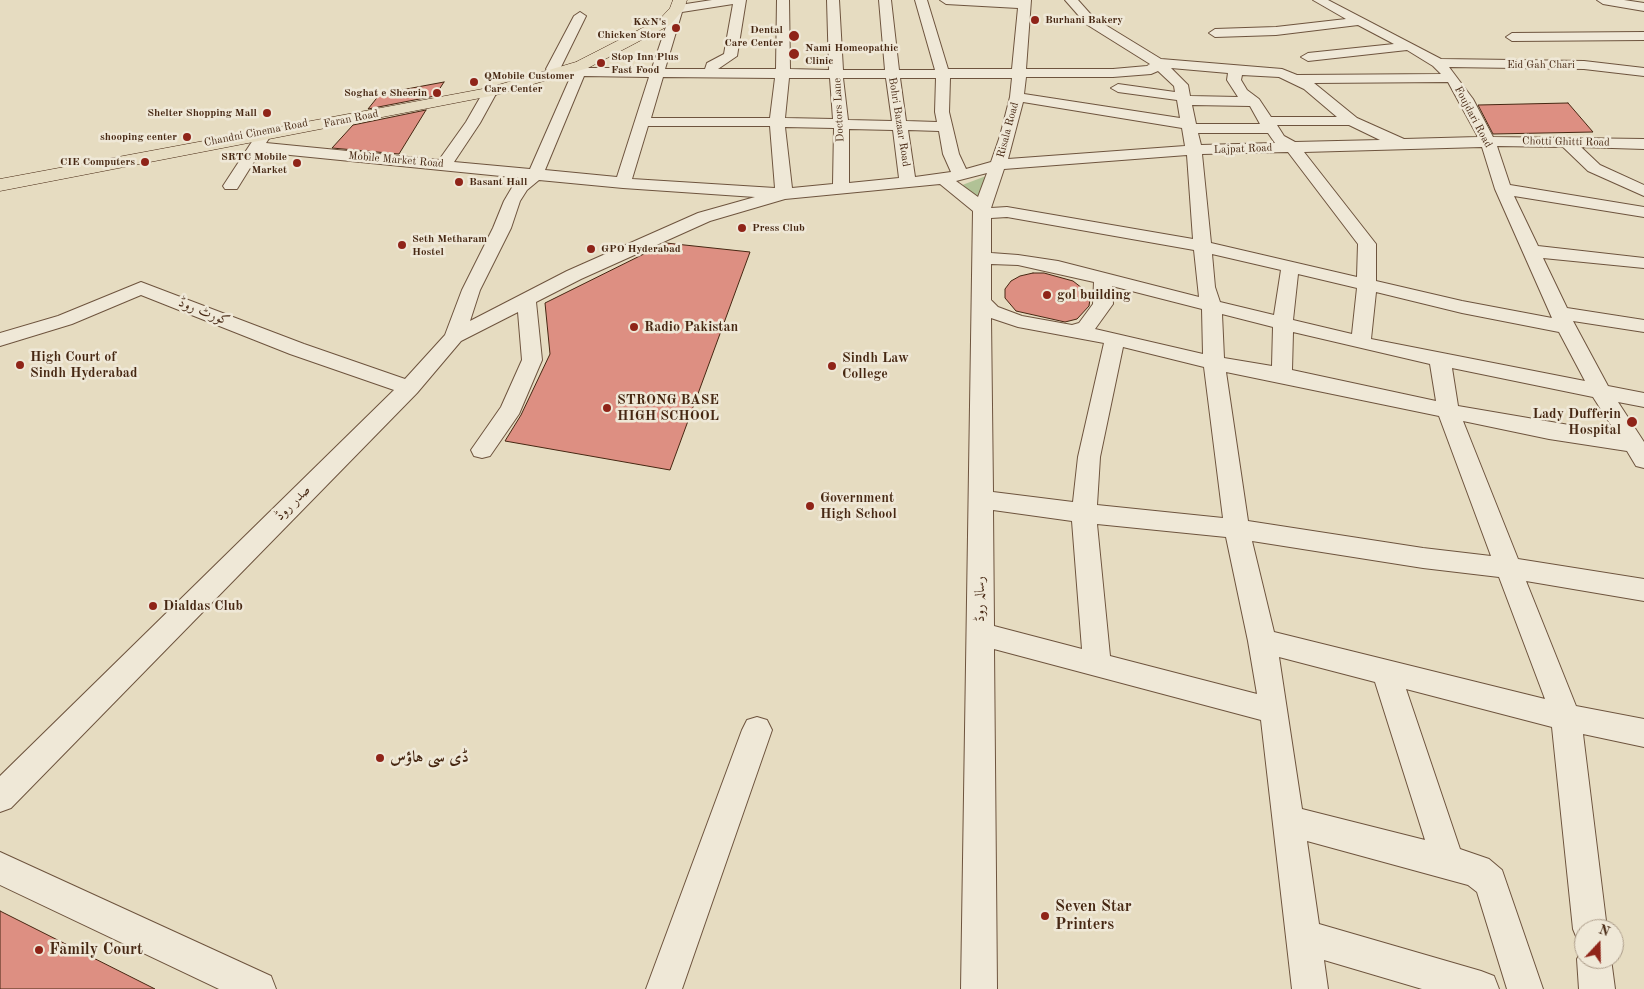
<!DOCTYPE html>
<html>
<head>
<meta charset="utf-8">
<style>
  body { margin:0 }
  #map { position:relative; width:1644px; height:989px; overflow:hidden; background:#e6dcc1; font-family:"Old Standard TT",serif }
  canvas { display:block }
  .north { position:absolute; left:1574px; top:919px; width:50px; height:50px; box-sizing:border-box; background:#efe8d7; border:1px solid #ab9b88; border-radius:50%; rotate:21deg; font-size:14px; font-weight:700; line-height:20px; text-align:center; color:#462712 }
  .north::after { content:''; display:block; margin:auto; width:18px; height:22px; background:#8f2418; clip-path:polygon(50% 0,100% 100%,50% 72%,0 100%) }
</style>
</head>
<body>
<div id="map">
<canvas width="1644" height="989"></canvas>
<div class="north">N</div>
</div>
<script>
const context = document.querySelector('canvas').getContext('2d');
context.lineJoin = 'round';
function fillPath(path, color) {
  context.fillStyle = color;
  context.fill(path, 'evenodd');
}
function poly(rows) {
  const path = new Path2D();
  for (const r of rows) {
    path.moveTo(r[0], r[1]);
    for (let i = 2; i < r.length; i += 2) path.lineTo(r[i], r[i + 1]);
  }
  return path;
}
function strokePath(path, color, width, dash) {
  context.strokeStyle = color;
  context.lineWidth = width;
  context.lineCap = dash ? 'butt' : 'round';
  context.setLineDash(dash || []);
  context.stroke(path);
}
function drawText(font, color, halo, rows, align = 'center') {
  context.font = font + ' "Old Standard TT",Amiri,serif';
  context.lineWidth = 5;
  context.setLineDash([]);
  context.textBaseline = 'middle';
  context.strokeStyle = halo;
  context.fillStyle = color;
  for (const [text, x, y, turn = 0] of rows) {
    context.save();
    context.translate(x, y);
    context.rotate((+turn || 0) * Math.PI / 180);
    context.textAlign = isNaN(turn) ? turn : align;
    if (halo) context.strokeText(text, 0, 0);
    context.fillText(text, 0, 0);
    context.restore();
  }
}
const green = poly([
  [986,176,980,198,957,187]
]);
const building = poly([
  [444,82,435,96,368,109,380,94,444,82],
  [1568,103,1593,132,1493,134,1478,105,1568,103],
  [426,110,399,154,332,148,353,125,426,110],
  [666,243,750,252,670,470,505,441,521,415,550,354,545,303,666,243],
  [1033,273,1044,273,1073,281,1087,292,1090,299,1089,306,1077,319,1065,322,1016,311,1005,298,1005,289,1011,281,1020,276,1033,273],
  [0,911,155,989,0,989,0,911]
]);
const minor = poly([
  [712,0,746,0,737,56,718,69,776,69,777,0,789,0,790,69,829,70,827,0,839,0,843,70,885,70,879,0,891,0,899,70,935,70,915,0,927,0,948,69,1012,69,1018,8,946,4,940,0,1031,0,1026,69,1113,69,1147,66,1150,64,1086,24,1065,0,1078,0,1094,18,1161,59,1282,69,1297,75,1441,74,1433,66,1407,50,1308,61,1301,57,1308,53,1394,44,1358,25,1276,35,1215,37,1209,33,1215,29,1276,27,1346,19,1313,0,1328,0,1441,59,1584,61,1644,68,1644,76,1584,69,1449,67,1473,99,1493,137,1644,139,1644,149,1581,147,1600,165,1644,185,1644,196,1588,171,1563,147,1497,146,1510,185,1644,207,1644,217,1514,196,1538,246,1644,258,1644,268,1543,258,1567,308,1644,320,1644,332,1573,321,1608,386,1644,393,1644,407,1618,402,1644,442,1644,468,1636,466,1627,451,1549,439,1463,421,1518,559,1644,579,1644,601,1526,581,1576,706,1644,719,1644,747,1583,734,1607,929,1584,929,1584,944,1578,941,1573,929,1552,727,1406,689,1460,849,1489,859,1502,870,1543,989,1507,989,1477,892,1468,885,1307,841,1319,924,1481,971,1494,976,1499,989,1422,989,1324,960,1328,989,1292,989,1261,720,994,649,997,989,961,989,973,211,940,184,785,199,710,221,581,279,536,302,542,360,519,414,490,456,482,458,474,456,471,450,501,407,522,360,518,312,461,341,417,393,11,808,0,812,0,776,394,390,290,354,141,295,72,324,0,346,0,333,58,316,141,282,304,344,405,379,445,335,462,290,493,228,504,201,514,184,521,178,260,152,237,189,225,189,223,186,257,134,267,134,270,137,266,143,439,160,466,122,485,89,490,88,497,92,480,123,454,162,530,169,577,62,587,62,588,68,652,68,673,6,712,0],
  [733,4,724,54,707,63,705,69,665,69,682,12,733,4],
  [1171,68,1228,73,1227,80,1238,97,1190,96,1188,85,1171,68],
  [1158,71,1174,86,1175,92,1118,84,1111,88,1118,92,1177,100,1180,118,1024,94,1026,77,1113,77,1151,74,1158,71],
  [1242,75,1279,77,1304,89,1337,117,1271,117,1259,99,1247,90,1241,80,1242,75],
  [584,76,649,77,617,177,545,170,584,76],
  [663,77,775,78,770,118,651,118,663,77],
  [789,78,830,78,833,119,785,118,789,78],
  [843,78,886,78,892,121,848,120,843,78],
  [900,78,936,78,935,112,937,122,906,121,900,78],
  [950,78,1012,78,1010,97,1000,136,991,162,966,169,959,154,949,112,950,78],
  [1448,82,1478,137,1404,139,1357,118,1314,83,1448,82],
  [1023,102,1182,128,1185,146,1008,159,1023,102],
  [1192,105,1250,106,1260,124,1196,124,1192,105],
  [1277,125,1349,125,1380,140,1295,142,1284,136,1277,125],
  [648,126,770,126,775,188,632,179,648,126],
  [785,127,834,128,833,184,792,188,785,127],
  [849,129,893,130,899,178,849,183,849,129],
  [908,130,939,131,943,154,951,172,915,177,908,130],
  [1198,133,1268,133,1275,143,1201,145,1198,133],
  [1482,147,1495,189,1552,318,1462,301,1376,281,1376,244,1304,152,1482,147],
  [1288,152,1358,244,1357,277,1211,243,1202,154,1288,152],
  [1187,155,1193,239,1007,207,991,208,1004,169,1187,155],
  [987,173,978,197,956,181,987,173],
  [539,180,623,188,755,197,698,213,567,271,470,321,480,290,511,228,520,201,527,190,539,180],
  [1007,217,1194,250,1199,297,1058,261,1018,255,991,253,991,218,1007,217],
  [1212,254,1281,270,1274,315,1220,302,1215,287,1212,254],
  [991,264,1018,265,1094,282,1093,304,1079,323,1072,325,1022,316,998,307,991,300,991,264],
  [1298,274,1357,288,1352,334,1293,320,1298,274],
  [1112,286,1202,309,1203,354,1095,329,1113,304,1112,286],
  [1376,292,1462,313,1559,332,1585,381,1371,339,1376,292],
  [1222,314,1273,327,1272,366,1224,358,1222,314],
  [991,318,1018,327,1104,343,1078,457,1073,502,993,492,991,318],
  [1293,332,1430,364,1436,401,1292,370,1293,332],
  [1123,347,1204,367,1223,518,1097,505,1100,457,1123,347],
  [1452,368,1593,397,1616,433,1458,406,1452,368],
  [1226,372,1439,416,1491,556,1423,548,1248,521,1226,372],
  [993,510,1072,521,1082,649,994,626,993,510],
  [1097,524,1226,537,1248,641,1257,694,1110,656,1097,524],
  [1252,541,1423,568,1499,577,1545,699,1274,632,1252,541],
  [1279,657,1375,682,1425,840,1302,809,1279,657],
  [1597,0,1624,0,1644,3,1644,11,1603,4,1597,0],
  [580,12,586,16,560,69,553,73,548,72,546,69,574,16,580,12],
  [1644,32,1644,40,1512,41,1506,37,1512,33,1644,32],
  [757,717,767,720,772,730,682,989,646,989,742,730,747,720,757,717],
  [0,852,271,976,276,989,219,989,0,885,0,852],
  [1584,946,1584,959,1611,959,1615,989,1579,989,1577,959,1584,946]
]);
const major = poly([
  [673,0,687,0,684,9,670,25,588,68,496,95,0,191,0,179,488,88,576,62,660,19,670,8,673,0]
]);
const markers = [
  [1035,20,5,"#8f2418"],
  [676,28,5,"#8f2418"],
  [794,36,6,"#8f2418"],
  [794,54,6,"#8f2418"],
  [601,63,5,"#8f2418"],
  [474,82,5,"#8f2418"],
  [437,93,5,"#8f2418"],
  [267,113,5,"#8f2418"],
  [187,137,5,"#8f2418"],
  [145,162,5,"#8f2418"],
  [297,163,5,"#8f2418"],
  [459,182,5,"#8f2418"],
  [742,228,5,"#8f2418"],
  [402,245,5,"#8f2418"],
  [591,249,5,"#8f2418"],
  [1047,295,5,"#8f2418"],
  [634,327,5,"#8f2418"],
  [20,365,5,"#8f2418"],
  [832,366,5,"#8f2418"],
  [607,408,5,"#8f2418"],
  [1632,422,6,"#8f2418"],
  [810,506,5,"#8f2418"],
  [153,606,5,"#8f2418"],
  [380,758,5,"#8f2418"],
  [1045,916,5,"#8f2418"],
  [39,950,5,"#8f2418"]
];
const farPoinames = [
  ["Burhani Bakery",1045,20],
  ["K&N's",666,22,"right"],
  ["Chicken Store",666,35,"right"],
  ["Dental",783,30,"right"],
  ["Care Center",783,43,"right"],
  ["Nami Homeopathic",805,48],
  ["Clinic",805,61],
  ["Stop Inn Plus",611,57],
  ["Fast Food",611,70],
  ["QMobile Customer",484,76],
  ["Care Center",484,89],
  ["Soghat e Sheerin",427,93,"right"],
  ["Shelter Shopping Mall",257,113,"right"],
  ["shooping center",177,137,"right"],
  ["SRTC Mobile",287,157,"right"],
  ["Market",287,170,"right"],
  ["CIE Computers",135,162,"right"],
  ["Basant Hall",469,182],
  ["Press Club",752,228],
  ["Seth Metharam",412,239],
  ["Hostel",412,252],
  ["GPO Hyderabad",601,249]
];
const farStreetnames = [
  ["Eid Gah Chari",1541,65],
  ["Doctors Lane",839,110,-93],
  ["Foujdari Road",1473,117,62],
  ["Faran Road",351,119,-11],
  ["Bohri Bazaar Road",899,122,81],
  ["Risala Road",1008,130,-75],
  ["Chandni Cinema Road",256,133,-11],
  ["Chotti Ghitti Road",1566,142,1],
  ["Lajpat Road",1243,149,-2],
  ["Mobile Market Road",396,160,5]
];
const poiNames = [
  ["gol building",1057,295],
  ["Radio Pakistan",644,327],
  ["High Court of",30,357],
  ["Sindh Hyderabad",30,373],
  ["Sindh Law",842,358],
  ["College",842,374],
  ["STRONG BASE",617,400],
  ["HIGH SCHOOL",617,416],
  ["Lady Dufferin",1621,414,"right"],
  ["Hospital",1621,430,"right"],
  ["Government",820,498],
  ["High School",820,514],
  ["Dialdas Club",163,606]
];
const streetNames = [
  ["کورٹ روڈ",204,312,22],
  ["صدر روڈ",293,503,-45],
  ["رسالہ روڈ",980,599,-90]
];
const nearPoinames = [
  ["ڈی سی ہاؤس",390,758],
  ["Seven Star",1055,907],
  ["Printers",1055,925],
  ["Family Court",49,950]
];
fillPath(green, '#b1c296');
fillPath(building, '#dd8f82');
strokePath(building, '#462712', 1);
strokePath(minor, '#6e543e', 2);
strokePath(major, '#462712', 1);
fillPath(minor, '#efe8d7');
fillPath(major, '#e6dcc1');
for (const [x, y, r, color] of markers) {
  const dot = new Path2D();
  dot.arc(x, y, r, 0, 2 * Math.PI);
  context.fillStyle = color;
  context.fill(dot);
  strokePath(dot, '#efe8d7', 2);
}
drawText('bold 11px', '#462712', '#efe8d7', farPoinames, 'left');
drawText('11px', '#462712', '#efe8d7', farStreetnames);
drawText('bold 14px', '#462712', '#efe8d7', poiNames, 'left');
drawText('14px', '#462712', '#efe8d7', streetNames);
drawText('bold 16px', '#462712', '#efe8d7', nearPoinames, 'left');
</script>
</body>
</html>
